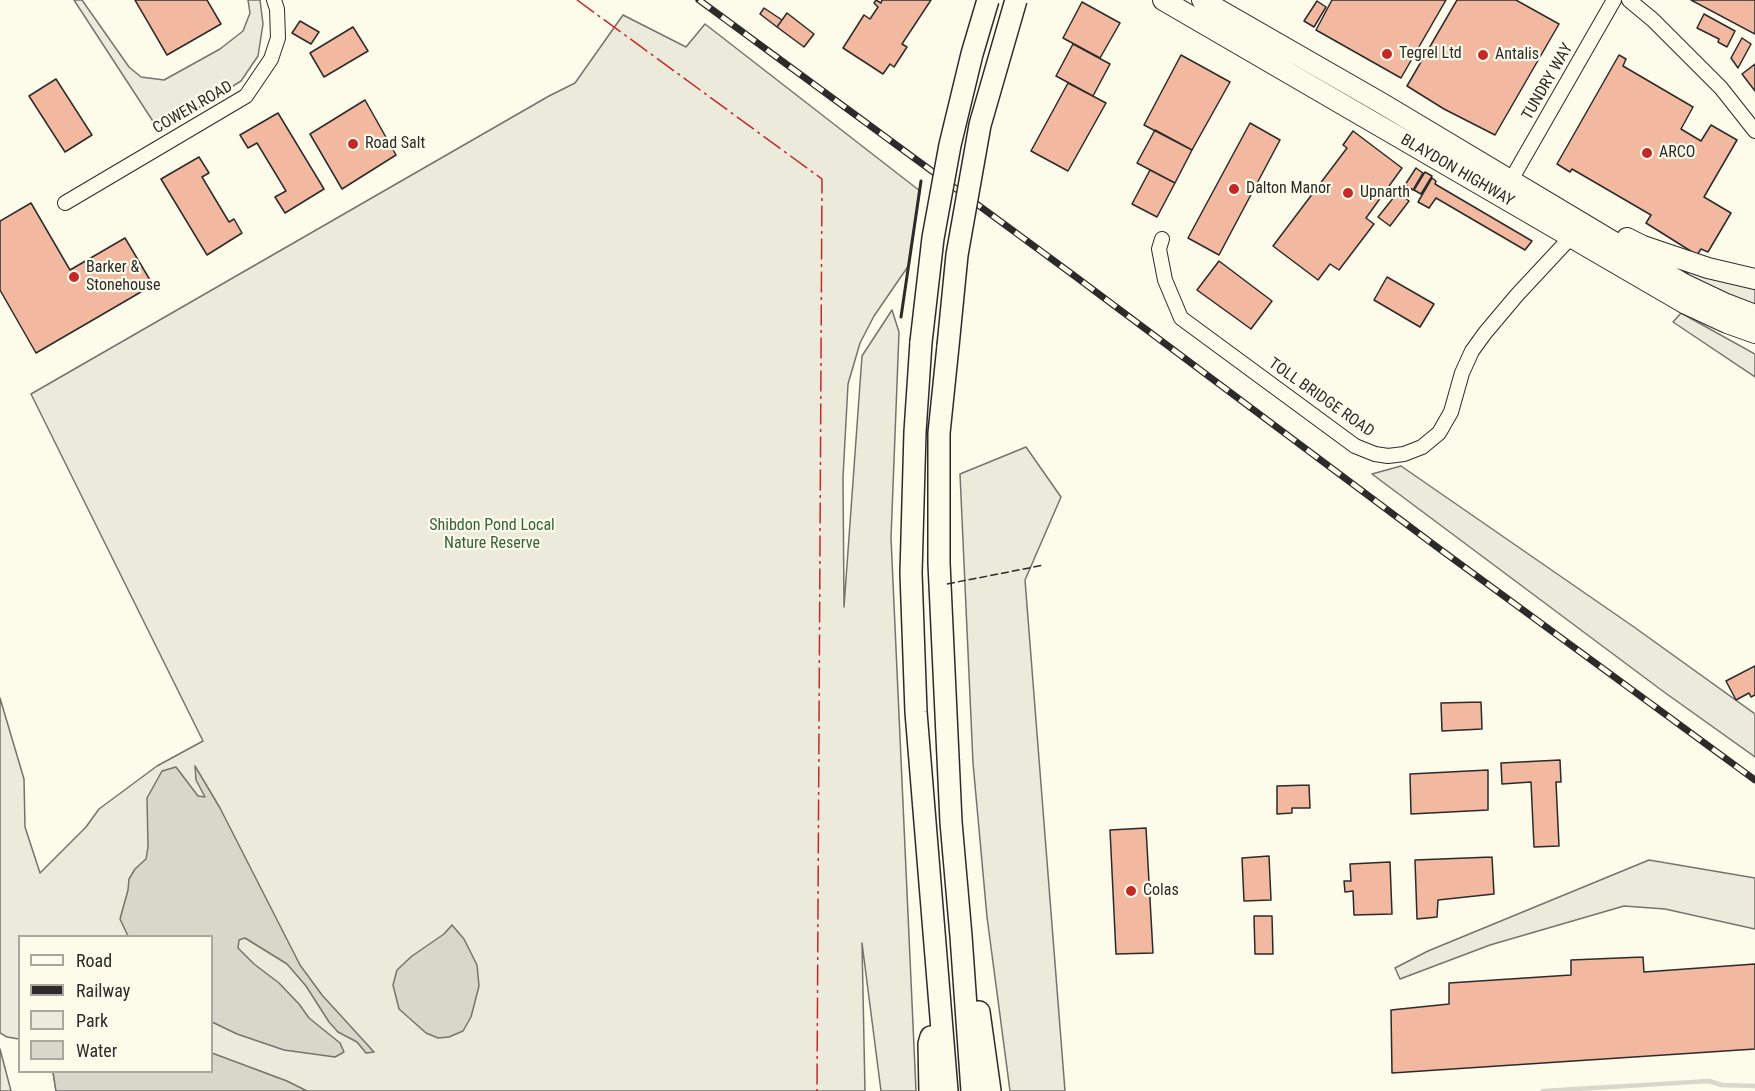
<!DOCTYPE html>
<html>
<head>
<meta charset="utf-8">
<style>
  body { margin:0 }
  #map { position:relative; width:1755px; height:1091px; overflow:hidden; background:#fdfbea; font-family:"Roboto Condensed",sans-serif }
  canvas { display:block }
  .legend { position:absolute; left:18px; top:935px; width:195px; height:138px; box-sizing:border-box; background:#fdfbea; border:2px solid #a9a89e; margin:0; padding:8px 10px; list-style:none; font-size:18px; color:#2b2b2b }
  .legend li { display:flex; align-items:center; gap:12px; height:30px }
  .legend b { width:30px; border:2px solid #a9a89e }
</style>
</head>
<body>
<div id="map">
<canvas width="1755" height="1091"></canvas>
<ul class="legend">
<li><b style="height:8px;background:#fdfbea"></b>Road</li>
<li><b style="height:8px;background:#2b2b2b"></b>Railway</li>
<li><b style="height:16px;background:#ecebdb"></b>Park</li>
<li><b style="height:16px;background:#d8d7c9"></b>Water</li>
</ul>
</div>
<script>
const context = document.querySelector('canvas').getContext('2d');
context.lineJoin = 'round';
function fillPath(path, color) {
  context.fillStyle = color;
  context.fill(path, 'evenodd');
}
function poly(rows) {
  const path = new Path2D();
  for (const r of rows) {
    path.moveTo(r[0], r[1]);
    for (let i = 2; i < r.length; i += 2) path.lineTo(r[i], r[i + 1]);
  }
  return path;
}
function strokePath(path, color, width, dash) {
  context.strokeStyle = color;
  context.lineWidth = width;
  context.lineCap = dash ? 'butt' : 'round';
  context.setLineDash(dash || []);
  context.stroke(path);
}
function drawText(font, color, halo, rows, align = 'center') {
  context.font = font + ' "Roboto Condensed",sans-serif';
  context.lineWidth = 4.5;
  context.setLineDash([]);
  context.textBaseline = 'middle';
  context.strokeStyle = halo;
  context.fillStyle = color;
  for (const [text, x, y, turn = 0] of rows) {
    context.save();
    context.translate(x, y);
    context.rotate((+turn || 0) * Math.PI / 180);
    context.textAlign = isNaN(turn) ? turn : align;
    if (halo) context.strokeText(text, 0, 0);
    context.fillText(text, 0, 0);
    context.restore();
  }
}
const green = poly([
  [74,0,82,0,129,67,141,77,164,80,220,49,243,31,250,13,248,0,260,0,263,24,258,56,241,81,160,132,74,0],
  [623,15,686,47,705,24,920,191,909,265,874,316,860,343,848,384,843,477,844,607,862,356,892,310,899,332,891,538,916,1091,881,1091,862,943,865,1091,56,1091,53,1072,212,1072,212,936,20,936,19,1039,7,1037,0,1033,0,698,24,779,25,827,40,873,86,827,99,809,157,766,203,741,31,394,549,96,575,83,623,15],
  [1686,270,1755,289,1755,305,1713,289,1690,278,1686,270],
  [1681,313,1755,354,1755,377,1673,322,1681,313],
  [1026,447,1061,497,1025,580,1065,1091,1010,1091,987,917,973,763,960,474,1026,447],
  [1401,466,1634,627,1755,714,1755,757,1664,692,1372,474,1401,466],
  [1649,860,1755,878,1755,929,1665,909,1624,906,1490,945,1400,979,1395,968,1428,951,1649,860],
  [0,1049,11,1091,0,1091,0,1049]
]);
const water = poly([
  [195,766,220,808,300,965,322,995,374,1052,366,1053,357,1042,338,1032,329,1022,306,986,287,964,245,938,239,940,238,948,254,964,279,983,299,1004,309,1018,340,1043,344,1052,335,1057,284,1050,237,1034,212,1022,212,936,128,936,120,919,128,890,129,879,135,869,146,859,148,847,147,798,162,771,176,767,198,796,205,797,196,780,195,766],
  [452,925,464,939,477,965,479,986,471,1017,463,1031,449,1037,438,1038,426,1033,399,1009,393,985,397,970,412,956,444,934,452,925],
  [212,1053,287,1081,307,1091,56,1091,53,1072,212,1072,212,1053]
]);
const stream = poly([
  [1543,1091,1709,1081,1722,1085,1755,1086]
]);
const building = poly([
  [135,0,207,0,221,24,167,55,135,0],
  [876,0,881,3,882,0,931,0,902,44,907,47,894,67,890,64,883,74,843,48,864,15,870,19,878,7,874,3,876,0],
  [1332,0,1446,0,1401,78,1316,30,1332,0],
  [1457,0,1516,0,1559,24,1495,135,1444,109,1407,86,1457,0],
  [1691,0,1755,0,1755,34,1691,0],
  [1317,1,1326,7,1314,27,1304,21,1317,1],
  [1082,2,1120,23,1100,58,1063,38,1082,2],
  [764,8,782,20,777,27,760,14,764,8],
  [787,13,814,34,804,47,777,27,787,13],
  [1704,14,1735,31,1727,47,1718,42,1719,39,1697,28,1704,14],
  [300,21,319,32,311,44,292,33,300,21],
  [353,27,368,51,324,77,310,53,353,27],
  [1742,38,1751,44,1738,68,1731,58,1742,38],
  [1073,44,1110,64,1093,96,1056,76,1073,44],
  [1181,55,1230,82,1192,150,1144,125,1181,55],
  [1619,55,1626,59,1623,66,1693,107,1681,129,1701,141,1711,125,1737,140,1704,197,1731,213,1708,252,1701,249,1697,255,1646,223,1651,215,1572,169,1570,172,1557,164,1619,55],
  [1755,64,1755,91,1742,74,1755,64],
  [56,79,92,135,65,152,29,96,56,79],
  [1068,83,1106,103,1068,171,1031,151,1068,83],
  [365,100,396,155,342,189,310,134,365,100],
  [278,113,324,189,285,213,275,197,286,191,257,143,248,148,240,135,278,113],
  [1250,123,1280,140,1219,255,1188,238,1250,123],
  [1155,130,1192,150,1175,183,1137,163,1155,130],
  [1353,131,1402,168,1366,218,1374,224,1339,270,1330,264,1318,280,1273,246,1347,148,1343,145,1353,131],
  [199,157,209,173,202,177,229,222,234,219,242,233,207,255,161,179,199,157],
  [1416,168,1423,173,1413,190,1405,185,1416,168],
  [1150,170,1175,183,1157,217,1132,204,1150,170],
  [1425,172,1432,176,1421,194,1414,190,1425,172],
  [1432,178,1436,181,1435,184,1532,241,1525,250,1436,198,1429,208,1418,202,1432,178],
  [1398,192,1409,201,1390,226,1378,217,1398,192],
  [31,203,70,270,125,238,153,285,36,353,0,290,0,221,31,203],
  [1219,261,1272,301,1251,329,1197,290,1219,261],
  [1387,277,1434,304,1420,327,1374,300,1387,277],
  [1755,666,1755,695,1751,697,1749,693,1736,700,1726,681,1755,666],
  [1481,702,1482,729,1442,731,1441,703,1481,702],
  [1560,760,1561,782,1556,782,1559,846,1534,847,1531,782,1502,784,1501,763,1560,760],
  [1488,770,1488,810,1411,814,1410,774,1488,770],
  [1309,785,1310,808,1292,808,1292,813,1277,814,1277,786,1309,785],
  [1146,828,1153,953,1116,954,1110,830,1146,828],
  [1269,856,1271,900,1244,901,1242,858,1269,856],
  [1492,857,1494,894,1438,900,1437,917,1417,919,1415,860,1492,857],
  [1390,862,1392,914,1354,915,1353,891,1345,892,1344,881,1351,881,1350,864,1390,862],
  [1254,916,1272,916,1273,954,1255,954,1254,916],
  [1643,957,1644,972,1755,964,1755,1049,1392,1073,1391,1010,1449,1004,1449,983,1571,975,1571,960,1643,957]
]);
const minor = poly([
  [1629,0,1653,20,1721,88,1755,131],
  [1511,180,1614,0],
  [65,203,246,96,271,59,278,38,277,9,274,0],
  [1162,239,1159,249,1165,280,1181,318,1355,446,1375,454,1388,456,1404,454,1422,447,1439,433,1451,412,1462,373,1472,351,1485,333,1517,295,1571,237]
]);
const primary = poly([
  [1163,0,1686,304,1727,323,1755,333],
  [1202,0,1383,104,1684,284,1724,303,1755,315],
  [1627,238,1643,246,1708,268,1755,279]
]);
const trunk = poly([
  [921,342,915,432,911,573,916,712,947,1091],
  [948,346,939,433,939,563,951,822,961,936,972,1091],
  [979,1012,990,1091],
  [930,1091,929,1044,931,1037]
]);
const rail = poly([
  [699,0,1072,274,1437,547,1755,780]
]);
const trunkBridge = poly([
  [921,342,933,238,950,145,972,54,988,0],
  [948,346,957,255,980,125,1016,0]
]);
const fence = poly([
  [947,584,1044,565]
]);
const wall = poly([
  [901,317,921,181]
]);
const power = poly([
  [577,0,822,179,817,1091]
]);
const markers = [
  [1387,54,6,"#c62828"],
  [1483,55,6,"#c62828"],
  [353,144,6,"#c62828"],
  [1647,153,6,"#c62828"],
  [1234,189,6,"#c62828"],
  [1348,193,6,"#c62828"],
  [74,277,6,"#c62828"],
  [1131,891,6,"#c62828"]
];
const poiNames = [
  ["Tegrel Ltd",1399,54],
  ["Antalis",1495,55],
  ["Road Salt",365,144],
  ["ARCO",1659,153],
  ["Dalton Manor",1246,189],
  ["Upnarth",1360,193],
  ["Barker &",86,268],
  ["Stonehouse",86,286],
  ["Colas",1143,891]
];
const streetNames = [
  ["TUNDRY WAY",1548,82,-60],
  ["COWEN ROAD",193,108,-30],
  ["BLAYDON HIGHWAY",1457,171,30],
  ["TOLL BRIDGE ROAD",1321,398,35]
];
const parkNames = [
  ["Shibdon Pond Local",492,526],
  ["Nature Reserve",492,544]
];
fillPath(green, '#ecebdb');
strokePath(green, '#74746e', 1.5);
fillPath(water, '#d8d7c9');
strokePath(water, '#74746e', 1.5);
strokePath(stream, '#d8d7c9', 4.5);
fillPath(building, '#f2b8a0');
strokePath(building, '#2b2b2b', 1.5);
strokePath(minor, '#2b2b2b', 16);
strokePath(primary, '#2b2b2b', 22);
strokePath(trunk, '#2b2b2b', 24);
strokePath(minor, '#fdfbea', 14);
strokePath(primary, '#fdfbea', 20);
strokePath(trunk, '#fdfbea', 21);
strokePath(rail, '#2b2b2b', 7);
strokePath(rail, '#fdfbea', 4.5, [14]);
strokePath(trunkBridge, '#2b2b2b', 24, []);
strokePath(trunkBridge, '#fdfbea', 21);
strokePath(fence, '#2b2b2b', 1.5, [8, 3]);
strokePath(wall, '#2b2b2b', 3);
strokePath(power, '#c62828', 1.5, [21, 4.5, 3, 4.5]);
for (const [x, y, r, color] of markers) {
  const dot = new Path2D();
  dot.arc(x, y, r, 0, 2 * Math.PI);
  context.fillStyle = color;
  context.fill(dot);
  strokePath(dot, '#fdfbea', 2);
}
drawText('16px', '#2b2b2b', '#fdfbea', poiNames, 'left');
drawText('16px', '#2b2b2b', '#fdfbea', streetNames);
drawText('16px', '#34623c', '#fdfbea', parkNames);
</script>
</body>
</html>
